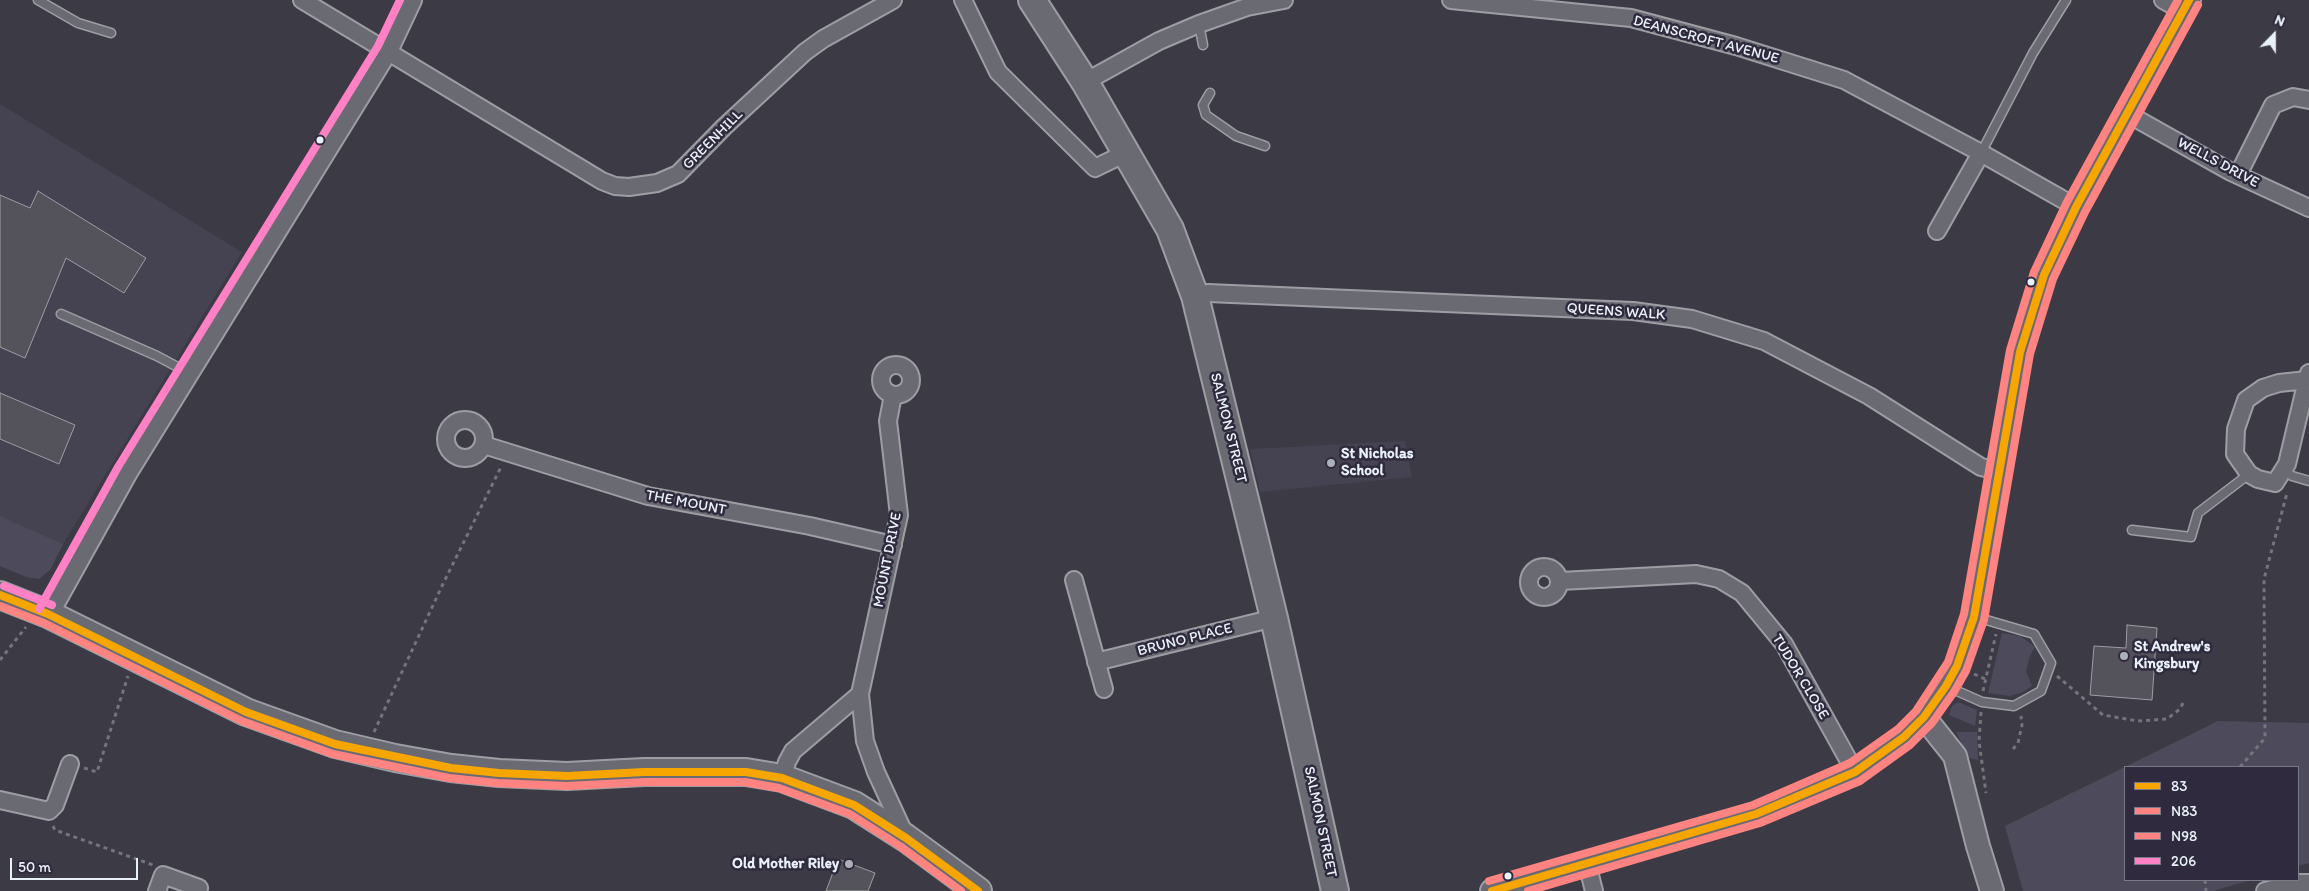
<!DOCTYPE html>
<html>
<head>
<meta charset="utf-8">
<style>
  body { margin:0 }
  #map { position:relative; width:2309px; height:891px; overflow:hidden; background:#3c3a44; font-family:Itim,sans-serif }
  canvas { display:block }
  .legend { position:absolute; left:2124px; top:766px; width:175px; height:115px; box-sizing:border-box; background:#2f2a3d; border:1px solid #797a88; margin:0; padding:6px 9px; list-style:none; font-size:15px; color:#e8f1f8 }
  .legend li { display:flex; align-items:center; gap:10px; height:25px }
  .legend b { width:25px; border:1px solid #797a88 }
  .north { position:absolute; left:2249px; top:10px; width:50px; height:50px; -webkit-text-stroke:4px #2f2a3d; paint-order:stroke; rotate:22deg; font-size:14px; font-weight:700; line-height:20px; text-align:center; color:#e8f1f8 }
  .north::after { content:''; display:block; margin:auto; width:18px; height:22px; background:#e8f1f8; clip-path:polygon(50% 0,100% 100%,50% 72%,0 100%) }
  .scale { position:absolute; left:10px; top:858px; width:128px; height:22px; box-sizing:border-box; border:2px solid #e8f1f8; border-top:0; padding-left:6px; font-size:15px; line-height:18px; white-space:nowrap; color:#e8f1f8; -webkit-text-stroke:4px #2f2a3d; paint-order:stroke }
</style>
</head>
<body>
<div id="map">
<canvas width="2309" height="891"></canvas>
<ul class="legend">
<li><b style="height:6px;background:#f7a600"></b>83</li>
<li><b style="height:6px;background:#ff8380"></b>N83</li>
<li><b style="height:6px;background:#ff8380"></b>N98</li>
<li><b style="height:6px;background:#ff80c5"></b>206</li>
</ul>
<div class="north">N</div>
<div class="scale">50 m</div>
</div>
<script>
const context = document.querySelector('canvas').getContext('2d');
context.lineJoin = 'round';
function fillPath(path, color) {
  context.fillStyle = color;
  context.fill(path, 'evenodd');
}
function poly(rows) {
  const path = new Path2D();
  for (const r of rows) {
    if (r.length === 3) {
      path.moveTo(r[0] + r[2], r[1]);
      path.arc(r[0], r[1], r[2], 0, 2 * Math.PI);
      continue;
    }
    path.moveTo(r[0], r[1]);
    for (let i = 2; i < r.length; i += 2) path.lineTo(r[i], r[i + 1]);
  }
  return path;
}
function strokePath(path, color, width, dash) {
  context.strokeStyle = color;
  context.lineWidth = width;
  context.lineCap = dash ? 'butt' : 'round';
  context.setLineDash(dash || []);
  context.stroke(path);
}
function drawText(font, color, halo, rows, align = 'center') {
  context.font = font + ' Itim,sans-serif';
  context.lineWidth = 5;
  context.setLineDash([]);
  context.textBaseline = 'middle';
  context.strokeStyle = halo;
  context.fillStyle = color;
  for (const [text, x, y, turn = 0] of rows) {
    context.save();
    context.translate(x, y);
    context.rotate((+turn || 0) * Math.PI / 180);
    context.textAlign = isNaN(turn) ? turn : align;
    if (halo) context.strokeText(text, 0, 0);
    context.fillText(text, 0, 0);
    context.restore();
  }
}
const built = poly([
  [0,104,242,252,63,544,0,516],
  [1405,441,1412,477,1260,492,1250,449]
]);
const green = poly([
  [0,516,63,544,50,570,39,579,26,577,0,566],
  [2002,633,2020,636,2035,647,2030,656,2026,671,2032,686,2023,692,2010,696,1988,693],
  [1958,702,1977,710,1975,726,1949,715,1952,706],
  [2218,721,2309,723,2309,863,2298,866,2298,767,2125,767,2125,880,2251,880,2213,891,2023,891,2005,826],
  [1956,732,1977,732,1978,760,1969,758]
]);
const building = poly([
  [38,191,146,258,124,293,66,258,25,358,0,347,0,195,30,208,38,191],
  [0,393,75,425,59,464,0,439,0,393],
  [2127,625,2157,628,2152,700,2090,695,2094,646,2126,648,2127,625],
  [838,859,875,873,868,891,826,891,838,859]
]);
const path = poly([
  [0,660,26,627],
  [1974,674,1985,679],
  [2057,676,2103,715,2138,721,2167,719,2180,709,2184,701],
  [1983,691,1996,634],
  [1981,712,1979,741,1986,793],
  [374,732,442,586,501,467],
  [2013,749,2018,743,2022,725,2021,716],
  [2240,767,2265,738,2264,579,2287,493],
  [84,768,97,772,128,676],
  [53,826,55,830,153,865],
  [2205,880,2206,891]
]);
const service = poly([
  [38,0,78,23,111,33],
  [1199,24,1203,45],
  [1210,93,1203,105,1206,115,1236,136,1265,146],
  [1981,153,2033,53,2066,0],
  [61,314,157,356,187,372],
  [2283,470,2292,476,2309,481],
  [2132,530,2191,537,2198,513,2249,474],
  [1948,687,1982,702,2014,706,2041,691,2051,663,2034,634,1976,617]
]);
const minor = poly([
  [302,0,602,181,615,186,629,187,657,183,678,174,724,127,805,52,823,39,893,0],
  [963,0,998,72,1095,168,1126,153],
  [1451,0,1631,18,1736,46,1844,80,1981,153,2076,207],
  [2163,0,2183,11],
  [1085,82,1159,41,1199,24,1247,7,1284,0],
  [2128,114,2231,172,2309,208],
  [2238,175,2273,105,2293,97,2309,100],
  [1937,231,1981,153],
  [1195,296,1208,293,1633,311,1692,319,1764,341,1869,396,1981,467,1998,471],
  [896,380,15],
  [2307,380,2279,383,2263,388,2246,400,2236,429,2235,454,2249,474,2258,479,2275,483,2287,464,2307,380,2309,373],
  [893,395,888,421,899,515,860,694,865,741,876,772,906,837],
  [465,439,19],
  [484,445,648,496,810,526,893,545],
  [1544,582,15],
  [1074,580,1104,689],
  [1560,581,1696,574,1719,579,1742,593,1784,644,1855,772],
  [1096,662,1274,618],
  [782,778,787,762,793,751,860,694],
  [0,800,49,811,55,805,70,764],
  [1587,863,1594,891],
  [157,891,163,875,199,888],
  [2265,891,2296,883,2309,883]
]);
const tertiary = poly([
  [48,614,127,472,387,51,411,0]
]);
const secondary = poly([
  [1924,717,1955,756,1978,846,1992,891],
  [1492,891,1756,814,1855,772,1904,737,1924,717,1946,686,1957,666,1974,617,2020,352,2044,275,2076,207,2189,0]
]);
const primary = poly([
  [1032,0,1085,82,1170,229,1195,296,1274,618,1335,891],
  [0,595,48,614,246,712,335,744,395,758,451,768,499,773,567,776,644,772,746,772,782,778,854,805,906,838,978,891]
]);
const bus1 = poly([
  [0,595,48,614,246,712,335,744,451,768,499,773,567,776,644,772,746,772,782,778,854,805,906,838,978,891],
  [1492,891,1756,814,1855,772,1904,737,1924,717,1946,686,1957,666,1974,617,2020,352,2044,275,2076,207,2189,0]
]);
const bus2 = poly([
  [0,606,44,623,242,721,333,754,449,778,498,783,567,786,644,782,745,782,779,788,850,814,900,846,961,891],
  [1528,891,1760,823,1860,781,1910,745,1932,723,1954,692,1966,671,1984,620,2030,354,2053,279,2085,212,2198,5]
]);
const bus3 = poly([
  [1489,881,1753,805,1850,763,1898,729,1916,711,1948,662,1964,614,2010,350,2034,272,2067,202,2178,0]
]);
const bus4 = poly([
  [4,586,52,605],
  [39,609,118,467,378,46,400,0]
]);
const markers = [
  [320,140,4.5,"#e8f1f8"],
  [2031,282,4.5,"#e8f1f8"],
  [1331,463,5,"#acb1b9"],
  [2124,656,5,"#acb1b9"],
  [849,864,5,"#acb1b9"],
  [1508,876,4.5,"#e8f1f8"]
];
const streetNames = [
  ["DEANSCROFT AVENUE",1706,40,15],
  ["GREENHILL",713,140,-45],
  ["WELLS DRIVE",2218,163,28],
  ["QUEENS WALK",1616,312,4],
  ["SALMON STREET",1228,428,76],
  ["THE MOUNT",686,503,11],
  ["MOUNT DRIVE",888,560,-79],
  ["BRUNO PLACE",1185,640,-14],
  ["TUDOR CLOSE",1800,677,59],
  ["SALMON STREET",1320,822,78]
];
const poiNames = [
  ["St Nicholas",1341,454],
  ["School",1341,471],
  ["St Andrew's",2134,647],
  ["Kingsbury",2134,664],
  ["Old Mother Riley",839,864,"right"]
];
fillPath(built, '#454252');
fillPath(green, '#4d4b5b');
fillPath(building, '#54525a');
strokePath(building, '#9d9ea4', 1);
strokePath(service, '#9d9ea4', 11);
strokePath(minor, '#9d9ea4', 20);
strokePath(tertiary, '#9d9ea4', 24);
strokePath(secondary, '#9d9ea4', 26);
strokePath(primary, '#9d9ea4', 30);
strokePath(path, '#74747a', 3, [4, 4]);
strokePath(service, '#6a6b72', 8);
strokePath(minor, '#6a6b72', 16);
strokePath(tertiary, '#6a6b72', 20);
strokePath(secondary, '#6a6b72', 22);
strokePath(primary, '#6a6b72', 26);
strokePath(bus1, '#f7a600', 8);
strokePath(bus2, '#ff8380', 8);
strokePath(bus3, '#ff8380', 8);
strokePath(bus4, '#ff80c5', 8);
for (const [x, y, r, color] of markers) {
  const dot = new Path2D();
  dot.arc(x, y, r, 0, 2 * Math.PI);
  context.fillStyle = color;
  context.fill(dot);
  strokePath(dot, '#2f2a3d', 2);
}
drawText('15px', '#e8f1f8', '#2f2a3d', streetNames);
drawText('bold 15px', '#e8f1f8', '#2f2a3d', poiNames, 'left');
</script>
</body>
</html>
